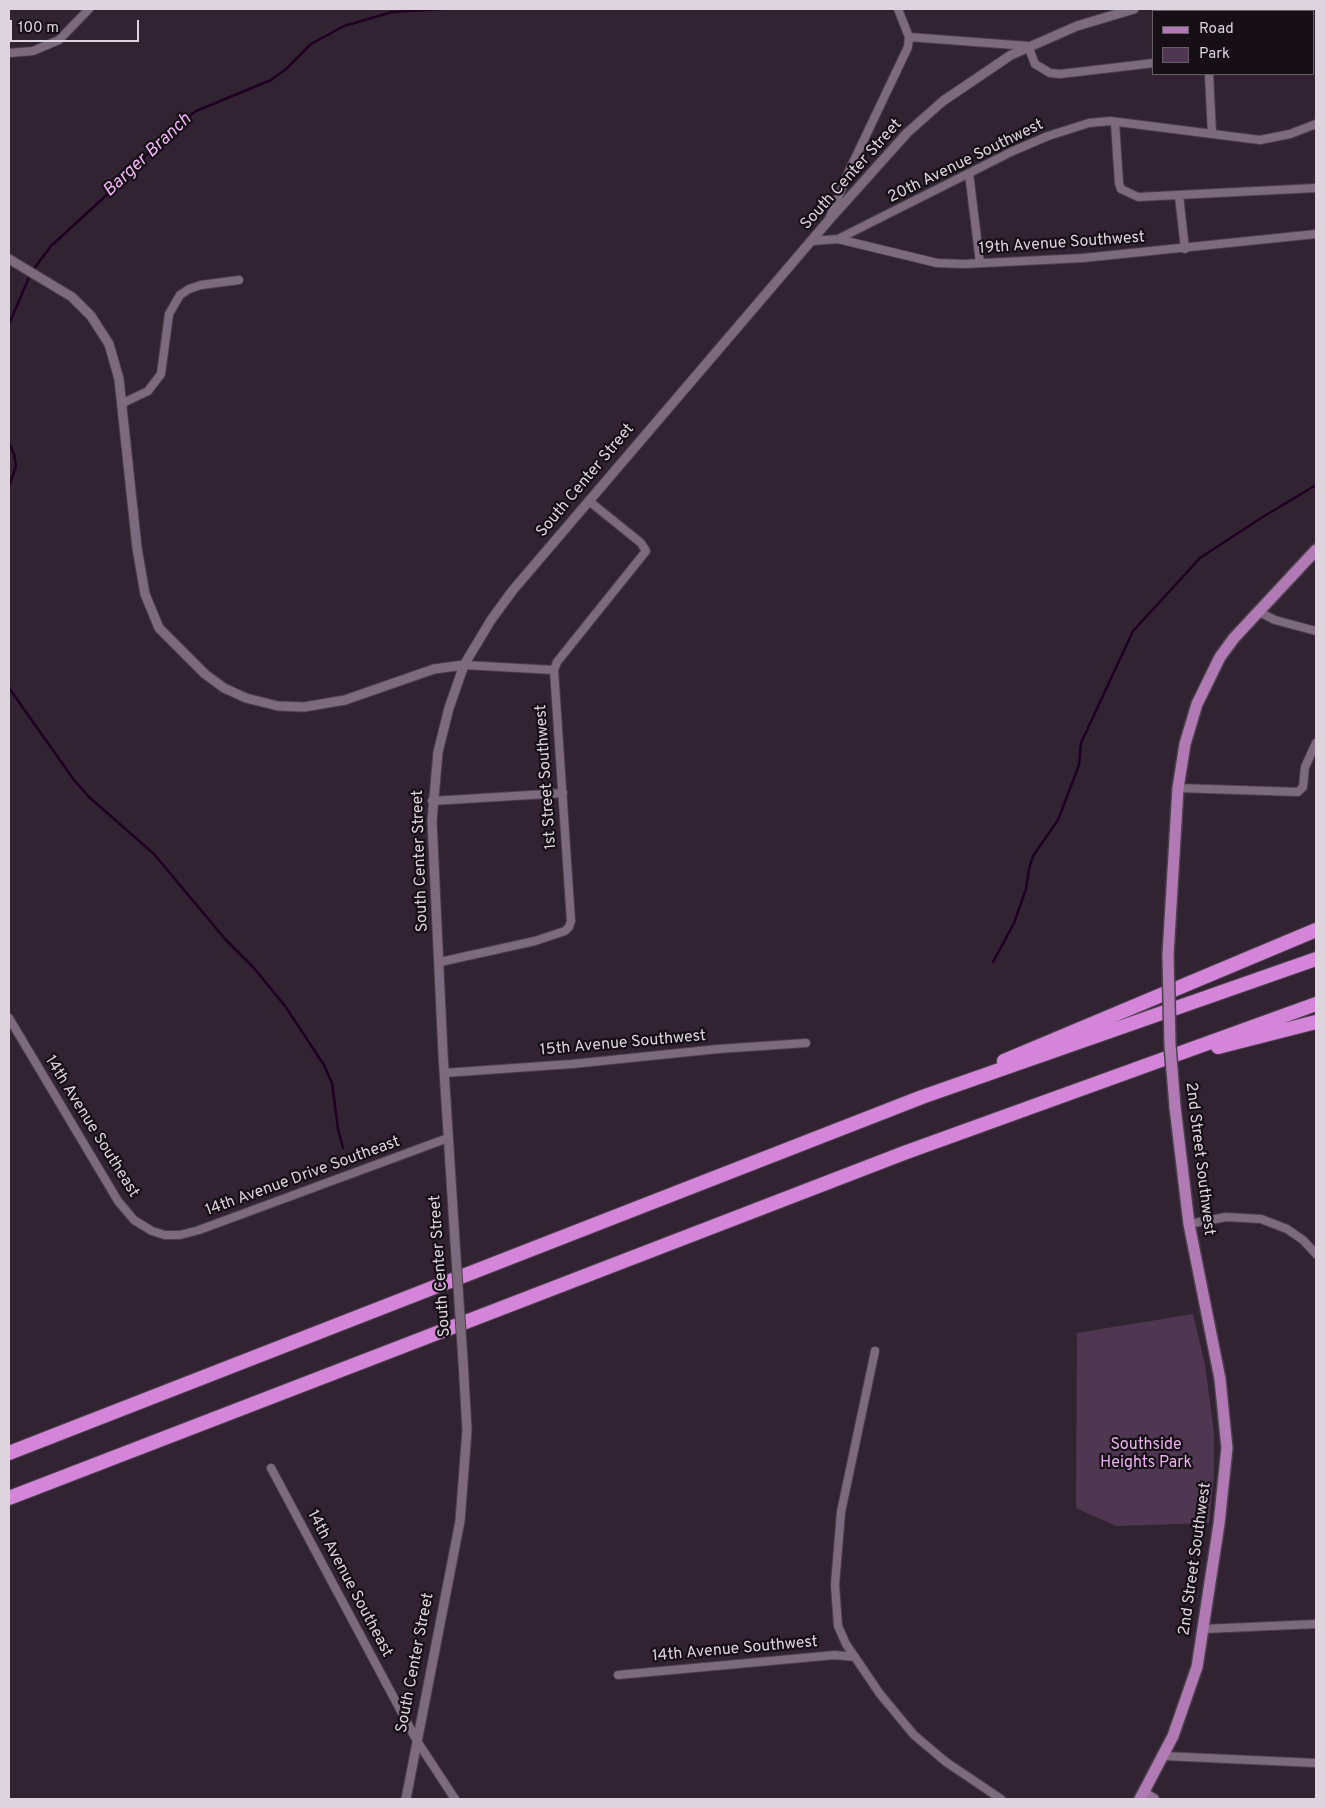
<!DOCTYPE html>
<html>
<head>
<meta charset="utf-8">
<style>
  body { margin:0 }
  #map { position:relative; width:1325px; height:1808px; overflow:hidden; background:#322333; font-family:Overpass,sans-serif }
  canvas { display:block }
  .frame { position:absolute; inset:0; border:10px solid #ddd4de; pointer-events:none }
  .legend { position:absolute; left:1152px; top:10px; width:162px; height:65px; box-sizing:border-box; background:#160f16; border:1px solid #665e66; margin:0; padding:6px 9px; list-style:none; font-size:15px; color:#ddd4de }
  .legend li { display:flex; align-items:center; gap:10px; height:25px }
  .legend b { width:25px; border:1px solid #665e66 }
  .scale { position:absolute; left:10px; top:20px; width:129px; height:22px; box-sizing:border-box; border:2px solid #ddd4de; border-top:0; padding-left:6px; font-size:15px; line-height:18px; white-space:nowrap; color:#ddd4de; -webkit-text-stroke:4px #160f16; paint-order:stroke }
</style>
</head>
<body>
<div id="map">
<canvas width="1325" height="1808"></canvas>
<div class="frame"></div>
<ul class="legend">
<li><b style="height:6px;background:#b17ab4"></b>Road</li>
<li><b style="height:14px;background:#503751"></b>Park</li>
</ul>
<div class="scale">100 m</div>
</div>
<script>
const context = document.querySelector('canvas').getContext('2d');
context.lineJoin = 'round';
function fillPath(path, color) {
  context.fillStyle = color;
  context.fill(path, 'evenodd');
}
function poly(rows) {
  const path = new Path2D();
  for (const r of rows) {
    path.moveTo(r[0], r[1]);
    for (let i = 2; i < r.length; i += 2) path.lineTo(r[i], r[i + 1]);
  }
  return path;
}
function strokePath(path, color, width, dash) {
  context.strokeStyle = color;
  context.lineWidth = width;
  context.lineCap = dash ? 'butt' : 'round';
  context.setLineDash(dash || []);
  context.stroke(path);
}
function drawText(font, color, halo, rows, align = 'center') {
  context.font = font + ' Overpass,sans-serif';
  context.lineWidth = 4.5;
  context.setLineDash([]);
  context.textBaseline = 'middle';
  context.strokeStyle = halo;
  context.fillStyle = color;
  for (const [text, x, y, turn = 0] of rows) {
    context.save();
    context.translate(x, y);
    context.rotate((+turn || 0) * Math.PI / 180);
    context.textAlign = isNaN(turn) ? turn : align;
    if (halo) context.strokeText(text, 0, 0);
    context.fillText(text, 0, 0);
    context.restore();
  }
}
const green = poly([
  [1193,1314,1205,1365,1214,1432,1214,1473,1209,1523,1116,1526,1076,1508,1077,1333]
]);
const stream = poly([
  [33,270,51,246,123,180,167,133,196,111,271,80,286,69,311,44,344,26,392,12,445,9],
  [9,324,30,275],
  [9,443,14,454,16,466,9,486],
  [9,688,74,780,89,797,154,854,225,939,253,967,285,1006,324,1065,332,1083,338,1129,343,1148],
  [993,962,1014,923,1026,889,1029,869,1033,856,1058,820,1079,765,1081,743,1133,631,1200,558,1261,518,1316,485]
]);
const minor = poly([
  [909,37,1028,46,1035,64,1050,73,1060,74,1154,63],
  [9,53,33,51,59,40,89,9],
  [1209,74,1212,134],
  [1115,123,1119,183,1121,189,1138,197,1316,188],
  [969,173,980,263],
  [1179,196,1185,249],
  [830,217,849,171,908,47,909,37,898,9],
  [838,239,1013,151,1048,136,1089,123,1110,121,1260,140,1290,134,1316,124],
  [812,241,838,239,937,263,964,264,1083,258,1316,234],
  [123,403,148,391,161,374,169,314,180,295,189,289,201,285,239,280],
  [1257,611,1275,620,1316,631],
  [464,665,554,670],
  [1178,788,1298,792,1303,787,1305,767,1316,743],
  [432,801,563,793],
  [440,962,535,941,565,931,569,927,571,921,554,670,557,662,646,551,641,543,589,501],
  [9,1018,118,1201,134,1220,152,1231,165,1235,180,1235,199,1230,448,1138],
  [444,1073,572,1064,718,1049,806,1043],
  [1189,1224,1226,1217,1261,1219,1287,1229,1303,1240,1316,1254],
  [875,1351,841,1512,835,1585,838,1626,846,1644,880,1694,914,1735,946,1762,1001,1799],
  [271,1468,417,1741,455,1799],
  [1204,1629,1316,1624],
  [618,1675,835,1655,855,1657],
  [1164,1756,1316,1763]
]);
const tertiary = poly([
  [9,259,72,297,91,316,109,344,119,379,137,548,145,594,159,628,205,674,224,688,246,698,278,706,304,707,345,700,434,669,464,665],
  [455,1242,443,1054,432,821,438,752,449,708,464,665,491,620,513,590,829,220,907,133,943,101,1011,55,1077,26,1134,9],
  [406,1799,460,1521,467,1430,463,1361]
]);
const secondary = poly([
  [1144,1793,1154,1799]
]);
const primary = poly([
  [1168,955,1178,788,1185,744,1197,704,1220,657,1234,638,1316,550],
  [1140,1799,1173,1736,1197,1667,1219,1524,1227,1448,1220,1379,1189,1224,1175,1107]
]);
const motorway = poly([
  [1218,1047,1316,1022],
  [1004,1061,1316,930],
  [9,1453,922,1097,1316,959],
  [9,1498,904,1153,1316,1004]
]);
const tertiaryBridge = poly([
  [455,1242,463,1361]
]);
const primaryBridge = poly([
  [1168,955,1170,1045,1175,1107]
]);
const streetNames = [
  ["20th Avenue Southwest",966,162,-26],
  ["South Center Street",852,175,-48],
  ["19th Avenue Southwest",1062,244,-4],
  ["South Center Street",586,481,-50],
  ["1st Street Southwest",547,777,-94],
  ["South Center Street",421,861,-92],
  ["15th Avenue Southwest",623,1044,-5],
  ["14th Avenue Southeast",91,1127,58],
  ["2nd Street Southwest",1199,1159,83],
  ["14th Avenue Drive Southeast",303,1177,-20],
  ["South Center Street",441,1266,-94],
  ["2nd Street Southwest",1196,1559,-82],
  ["14th Avenue Southeast",349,1584,62],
  ["14th Avenue Southwest",735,1650,-5],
  ["South Center Street",416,1663,-79]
];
const parkNames = [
  ["Southside",1146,1446],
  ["Heights Park",1146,1464]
];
const waterNames = [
  ["Barger Branch",148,156,-43]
];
fillPath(green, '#503751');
strokePath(stream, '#200022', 2.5);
strokePath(minor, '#4c404d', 10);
strokePath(tertiary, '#4c404d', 11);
strokePath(secondary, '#4c404d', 12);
strokePath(primary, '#4c404d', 14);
strokePath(motorway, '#4c404d', 16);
strokePath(minor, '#7d6b7d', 8);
strokePath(tertiary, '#7d6b7d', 9);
strokePath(secondary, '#977299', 10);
strokePath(primary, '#b17ab4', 11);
strokePath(motorway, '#d484d9', 14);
strokePath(tertiaryBridge, '#4c404d', 11, []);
strokePath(primaryBridge, '#4c404d', 14, []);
strokePath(tertiaryBridge, '#7d6b7d', 9);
strokePath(primaryBridge, '#b17ab4', 11);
drawText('16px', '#ddd4de', '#160f16', streetNames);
drawText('16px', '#ecaff0', '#160f16', parkNames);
drawText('italic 18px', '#f3b5f7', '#160f16', waterNames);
</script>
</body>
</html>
